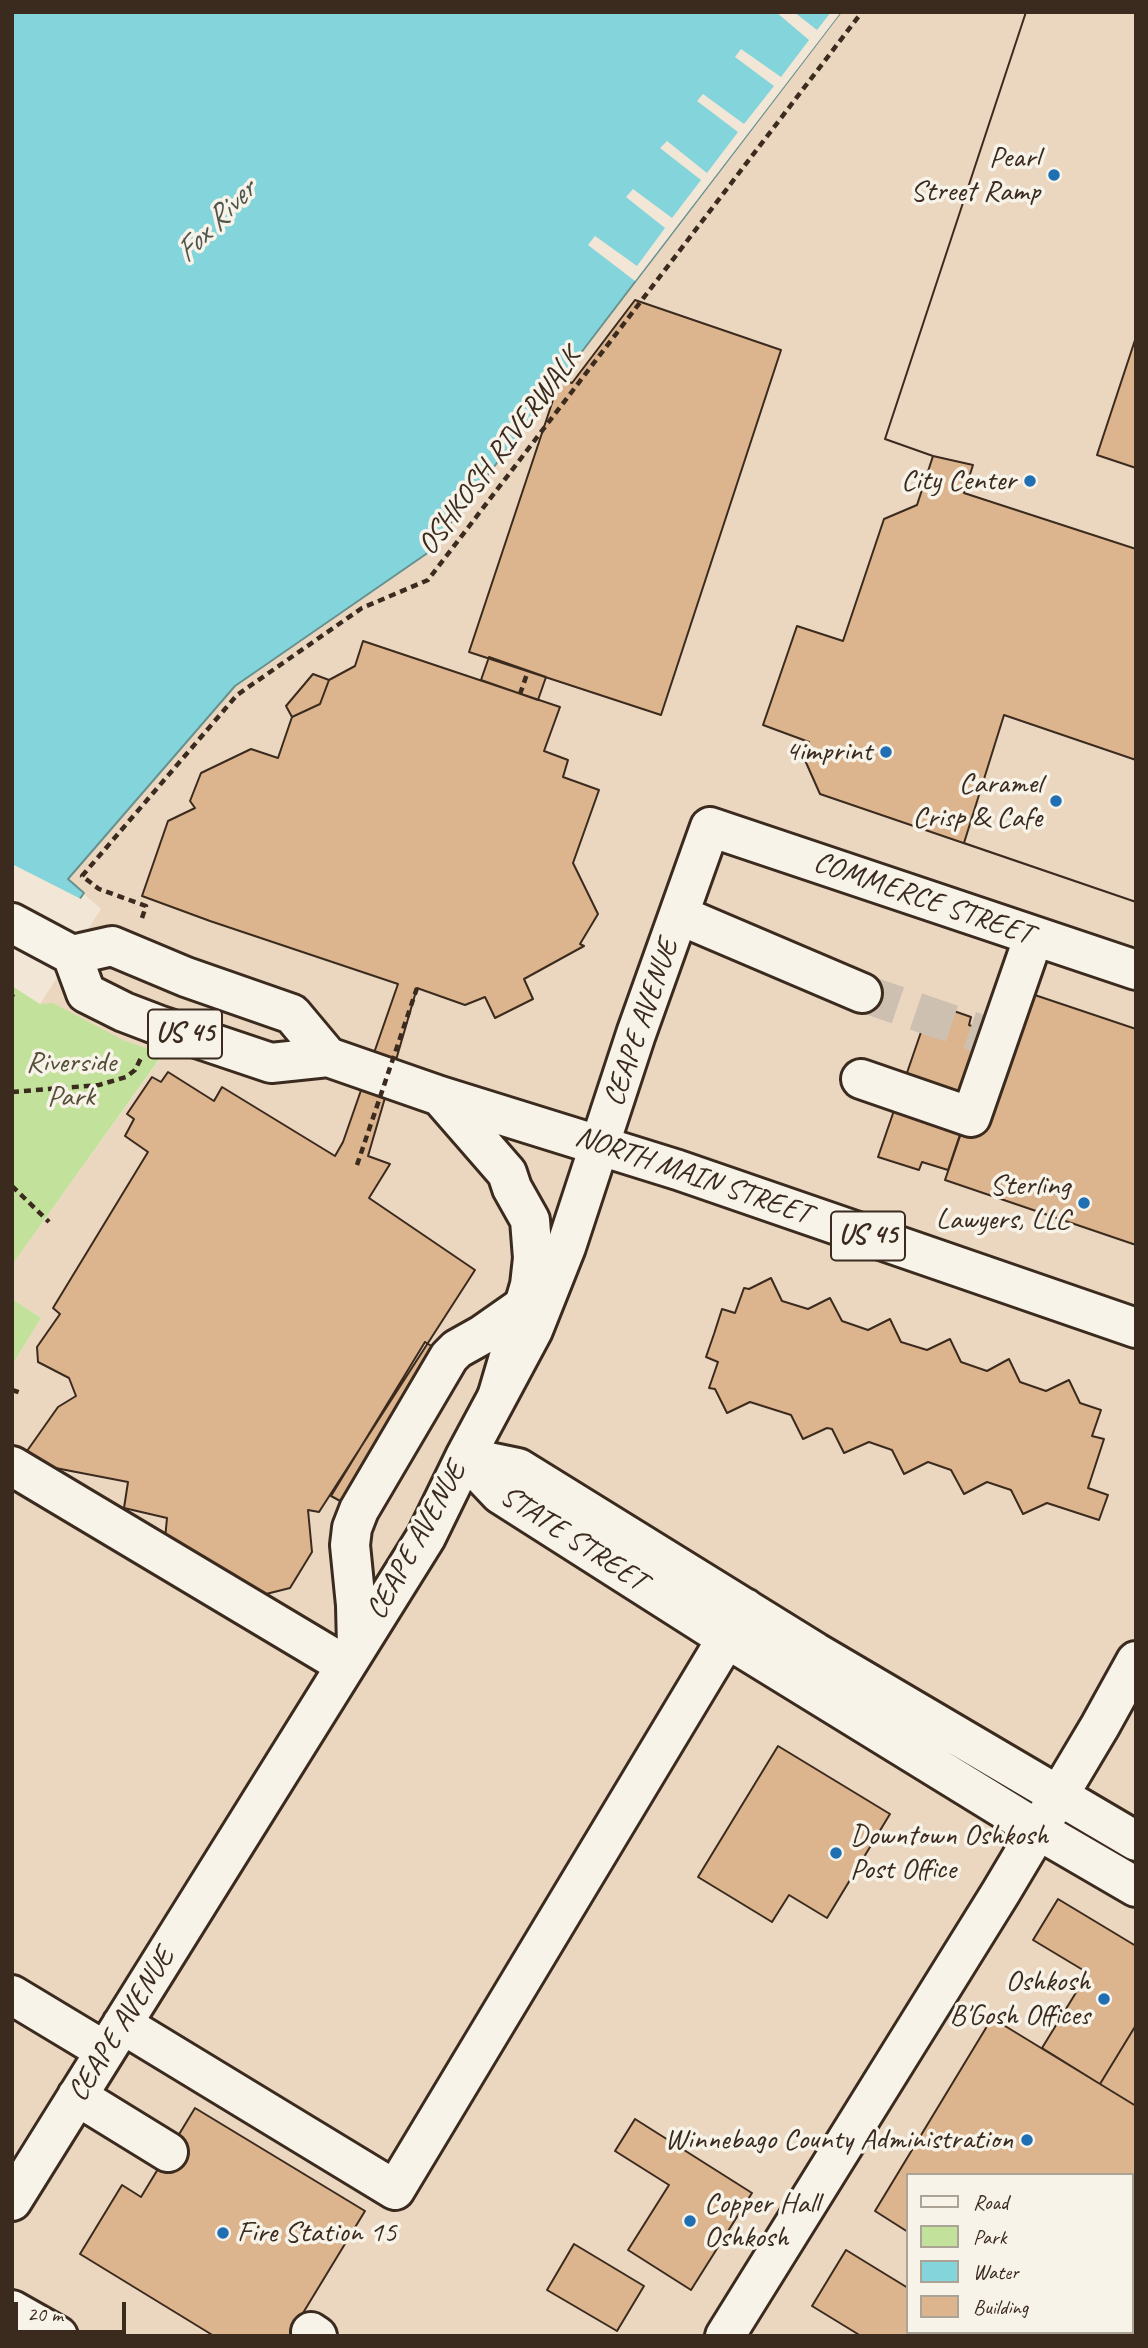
<!DOCTYPE html>
<html>
<head>
<meta charset="utf-8">
<style>
  body { margin:0 }
  #map { position:relative; width:1148px; height:2348px; overflow:hidden; background:#f2e6d6; font-family:Caveat,sans-serif }
  canvas { display:block }
  .frame { position:absolute; inset:0; border:14px solid #3b2a1e; pointer-events:none }
  .legend { position:absolute; left:906px; top:2173px; width:228px; height:161px; box-sizing:border-box; background:#f7f3e8; border:2px solid #aca397; margin:0; padding:9px 12px; list-style:none; font-size:21px; color:#3b2a1e }
  .legend li { display:flex; align-items:center; gap:14px; height:35px }
  .legend b { width:35px; border:2px solid #aca397 }
  .scale { position:absolute; left:14px; top:2302px; width:112px; height:32px; box-sizing:border-box; border:4px solid #3b2a1e; border-top:0; padding-left:9px; font-size:21px; line-height:24px; white-space:nowrap; color:#3b2a1e; -webkit-text-stroke:5px #f7f3e8; paint-order:stroke }
</style>
</head>
<body>
<div id="map">
<canvas width="1148" height="2348"></canvas>
<div class="frame"></div>
<ul class="legend">
<li><b style="height:9px;background:#f7f3e8"></b>Road</li>
<li><b style="height:19px;background:#c2e29b"></b>Park</li>
<li><b style="height:19px;background:#84d5db"></b>Water</li>
<li><b style="height:19px;background:#dcb48d"></b>Building</li>
</ul>
<div class="scale">20 m</div>
</div>
<script>
const context = document.querySelector('canvas').getContext('2d');
context.lineJoin = 'round';
function fillPath(path, color) {
  context.fillStyle = color;
  context.fill(path, 'evenodd');
}
function poly(rows) {
  const path = new Path2D();
  for (const r of rows) {
    path.moveTo(r[0], r[1]);
    for (let i = 2; i < r.length; i += 2) path.lineTo(r[i], r[i + 1]);
  }
  return path;
}
function strokePath(path, color, width, dash) {
  context.strokeStyle = color;
  context.lineWidth = width;
  context.lineCap = dash ? 'butt' : 'round';
  context.setLineDash(dash || []);
  context.stroke(path);
}
function drawText(font, color, halo, rows, align = 'center') {
  context.font = font + ' Caveat,sans-serif';
  context.lineWidth = 7;
  context.setLineDash([]);
  context.textBaseline = 'middle';
  context.strokeStyle = halo;
  context.fillStyle = color;
  for (const [text, x, y, turn = 0] of rows) {
    context.save();
    context.translate(x, y);
    context.rotate((+turn || 0) * Math.PI / 180);
    context.textAlign = isNaN(turn) ? turn : align;
    if (halo) context.strokeText(text, 0, 0);
    context.fillText(text, 0, 0);
    context.restore();
  }
}
const built = poly([
  [841,12,1136,12,1136,2336,58,2336,12,2310,12,1365,41,1318,12,1299,12,1265,163,1055,123,1040,40,1004,101,909,68,880,235,686,429,552],
  [908,2175,1132,2175,1132,2332,908,2332]
]);
const green = poly([
  [12,986,40,1004,53,1003,123,1040,163,1054,12,1265],
  [12,1299,41,1318,12,1365]
]);
const water = poly([
  [12,12,841,12,429,552,235,686,68,879,84,893,47,945,12,980,12,12]
]);
const pier = poly([
  [776,12,794,12,817,30,831,12,841,12,635,281,588,245,595,236,637,266,665,228,626,197,633,189,672,218,701,180,660,148,667,141,707,173,738,132,697,101,703,94,744,124,774,86,735,57,741,49,781,77,809,40],
  [12,864,83,900,49,947,12,984]
]);
const building = poly([
  [1026,12,1136,12,1136,337,1097,455,1136,468,1136,549,964,493,973,465,933,456,885,439,1026,12],
  [1026,12,1136,12,1136,902,820,794,804,758,809,742,763,725,797,626,843,641,884,519,917,505,933,456,885,439,1026,12],
  [635,300,781,350,661,715,469,652,560,379,572,383,635,300],
  [363,641,560,707,544,751,568,760,563,777,599,790,573,863,598,914,580,944,584,946,524,979,533,999,495,1018,485,997,465,1005,417,988,368,1156,390,1164,369,1198,475,1270,319,1512,308,1510,312,1552,290,1588,258,1596,165,1539,167,1518,124,1508,128,1482,45,1466,27,1451,58,1407,76,1396,69,1378,38,1362,37,1347,60,1314,53,1308,148,1152,125,1136,134,1119,127,1114,152,1077,161,1082,168,1072,214,1101,222,1087,335,1156,343,1142,398,984,210,921,142,896,168,821,195,808,190,801,201,773,251,749,278,758,292,717,320,704,329,680,355,666,363,641],
  [489,657,546,677,538,700,481,680,489,657],
  [313,674,329,680,320,704,292,717,286,706,313,674],
  [1004,715,1136,760,1136,902,964,843,1004,715],
  [1011,987,1136,1029,1136,1245,945,1180,1011,987],
  [931,1003,971,1017,969,1025,994,1034,948,1170,922,1162,919,1170,878,1157,931,1003],
  [771,1278,782,1301,808,1309,830,1298,842,1321,868,1330,890,1319,901,1342,927,1350,950,1339,961,1362,987,1371,1009,1359,1020,1382,1046,1391,1069,1380,1080,1403,1101,1410,1092,1436,1104,1439,1088,1488,1108,1495,1099,1520,1047,1503,1023,1514,1011,1490,987,1482,964,1494,951,1470,928,1462,904,1474,892,1450,869,1442,844,1453,832,1429,827,1428,803,1439,791,1415,750,1402,727,1413,715,1389,709,1388,718,1362,706,1357,714,1334,722,1309,735,1313,744,1288,749,1289,771,1278],
  [425,1342,433,1347,435,1343,435,1349,342,1502,331,1496,425,1342],
  [778,1746,890,1814,827,1918,789,1895,772,1922,698,1877,778,1746],
  [1058,1899,1136,1946,1136,2025,1100,2084,1042,2048,1088,1973,1033,1940,1058,1899],
  [992,2018,1136,2106,1136,2237,1132,2243,1132,2175,908,2175,908,2232,875,2211,992,2018],
  [1136,2025,1136,2106,1100,2084,1136,2025],
  [195,2108,365,2211,289,2336,214,2336,80,2254,122,2185,141,2197,195,2108],
  [635,2119,752,2193,691,2290,628,2250,669,2185,615,2151,635,2119],
  [574,2244,644,2286,617,2331,547,2290,574,2244],
  [846,2250,908,2288,908,2332,1078,2332,1076,2336,861,2336,812,2306,846,2250],
  [1132,2298,1136,2300,1136,2336,1076,2336,1078,2332,1132,2332,1132,2298]
]);
const minorTunnel = poly([
  [862,993,1011,1044]
]);
const path = poly([
  [520,694,528,671],
  [142,918,146,906,99,889,82,876,237,695,362,608,428,580,862,12],
  [12,995,14,994],
  [12,1092,99,1085,126,1077,135,1070,141,1058],
  [12,1186,49,1222],
  [12,1390,21,1393]
]);
const minor = poly([
  [679,915,862,993],
  [861,1079,971,1117,1034,936],
  [465,1457,500,1494,726,1638,1038,1830,1136,1887],
  [465,1457,518,1468,815,1652,1136,1841],
  [12,1466,345,1665],
  [357,1647,356,1605,350,1545,352,1528,359,1510,449,1357,457,1349,482,1335,542,1293],
  [12,1995,105,2051],
  [122,2024,395,2190,745,1608],
  [77,2096,168,2152],
  [12,2201,426,1537,465,1457,533,1330,566,1247,636,1034,710,827,1136,970],
  [12,2310,58,2336],
  [311,2332,317,2336],
  [725,2336,1001,1892,1100,1726,1136,1661]
]);
const major = poly([
  [12,923,72,955],
  [72,955,86,993,124,1012,158,1025,271,1063,328,1057,440,1096,678,1170,1136,1328],
  [72,955,112,946,186,977,292,1014,328,1057],
  [440,1096,507,1173,512,1188,530,1220,533,1258,530,1285,498,1394]
]);
const pathBridge = poly([
  [357,1165,417,988]
]);
const markers = [
  [1054,175,7,"#1f6fb2"],
  [1030,481,7,"#1f6fb2"],
  [886,752,7,"#1f6fb2"],
  [1056,801,7,"#1f6fb2"],
  [1084,1203,7,"#1f6fb2"],
  [836,1853,7,"#1f6fb2"],
  [1104,1999,7,"#1f6fb2"],
  [1027,2140,7,"#1f6fb2"],
  [690,2221,7,"#1f6fb2"],
  [223,2233,7,"#1f6fb2"]
];
const shields = [
  [185,1034,74],
  [868,1236,74]
];
const shieldNames = [
  ["US 45",185,1034],
  ["US 45",868,1236]
];
const poiNames = [
  ["Pearl",1040,158],
  ["Street Ramp",1040,192],
  ["City Center",1016,481],
  ["4imprint",872,752],
  ["Caramel",1042,784],
  ["Crisp & Cafe",1042,818],
  ["Sterling",1070,1186],
  ["Lawyers, LLC",1070,1220],
  ["Downtown Oshkosh",850,1836,"left"],
  ["Post Office",850,1870,"left"],
  ["Oshkosh",1090,1982],
  ["B'Gosh Offices",1090,2016],
  ["Winnebago County Administration",1013,2140],
  ["Copper Hall",704,2204,"left"],
  ["Oshkosh",704,2238,"left"],
  ["Fire Station 15",237,2233,"left"]
];
const streetNames = [
  ["OSHKOSH RIVERWALK",500,452,-53],
  ["COMMERCE STREET",923,899,19],
  ["CEAPE AVENUE",642,1023,-71],
  ["NORTH MAIN STREET",693,1176,19],
  ["STATE STREET",573,1539,33],
  ["CEAPE AVENUE",417,1541,-61],
  ["CEAPE AVENUE",122,2025,-58]
];
const parkNames = [
  ["Riverside",71,1063],
  ["Park",71,1097]
];
const waterNames = [
  ["Fox River",216,222,-46]
];
fillPath(built, '#ebd7c0');
fillPath(green, '#c2e29b');
fillPath(water, '#84d5db');
strokePath(water, '#67918f', 2);
fillPath(pier, '#f2e6d6');
fillPath(building, '#dcb48d');
strokePath(building, '#3b2a1e', 2);
strokePath(minorTunnel, '#cdc0b1', 38, [38, 19]);
strokePath(minor, '#3b2a1e', 44);
strokePath(major, '#3b2a1e', 44);
strokePath(path, '#3b2a1e', 4.5, [7, 5]);
strokePath(minor, '#f7f3e8', 38);
strokePath(major, '#f7f3e8', 38);
strokePath(pathBridge, '#3b2a1e', 4.5, [7, 5]);
for (const [x, y, r, color] of markers) {
  const dot = new Path2D();
  dot.arc(x, y, r, 0, 2 * Math.PI);
  context.fillStyle = color;
  context.fill(dot);
  strokePath(dot, '#f7f3e8', 2.5);
}
for (const [x, y, w] of shields) {
  const box = new Path2D();
  box.roundRect(x - w / 2, y - 24.5, w, 49, 5);
  context.fillStyle = '#f7f3e8';
  context.fill(box);
  strokePath(box, '#3b2a1e', 2);
}
drawText('bold 28px', '#3b2a1e', null, shieldNames);
drawText('30px', '#3b2a1e', '#f7f3e8', poiNames, 'right');
drawText('30px', '#3b2a1e', '#f7f3e8', streetNames);
drawText('30px', '#564f37', '#f7f3e8', parkNames);
drawText('italic 32px', '#4d554d', '#f7f3e8', waterNames);
</script>
</body>
</html>
